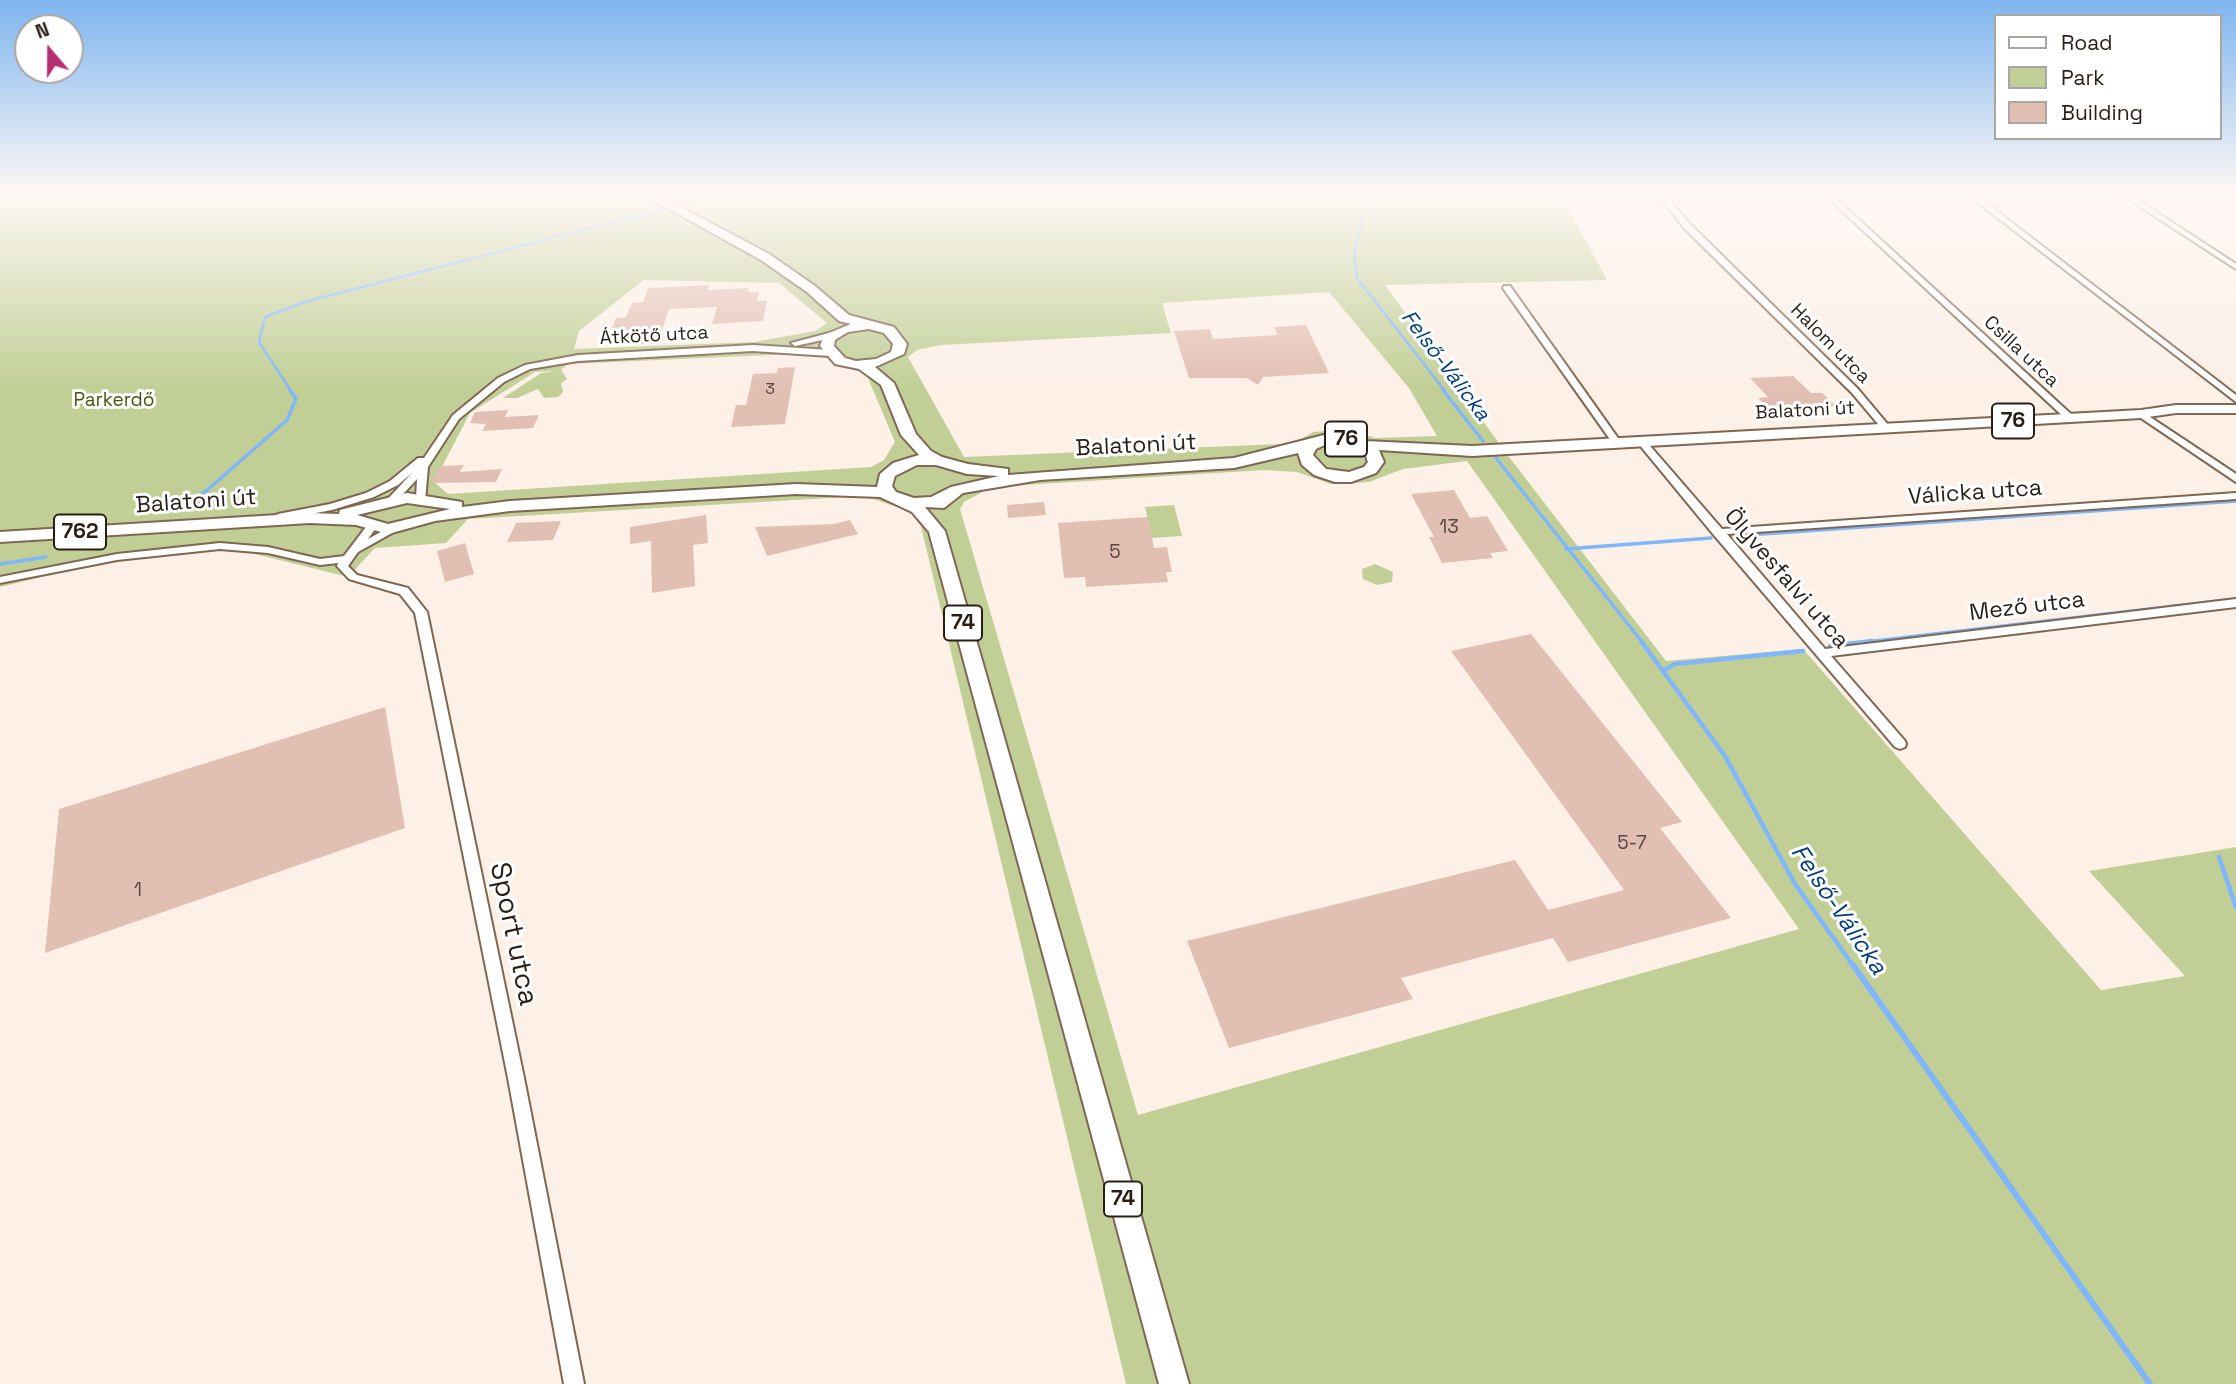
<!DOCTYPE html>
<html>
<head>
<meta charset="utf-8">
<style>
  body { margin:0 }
  #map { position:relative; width:2236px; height:1384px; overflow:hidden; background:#fcf0e7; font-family:"Space Grotesk",sans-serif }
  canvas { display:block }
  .legend { position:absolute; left:1994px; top:14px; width:228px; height:126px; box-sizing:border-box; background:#fff; border:2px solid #a9a5a2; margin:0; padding:9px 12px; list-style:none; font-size:21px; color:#291f17 }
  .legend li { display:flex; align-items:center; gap:14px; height:35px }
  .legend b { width:35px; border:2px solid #a9a5a2 }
  .north { position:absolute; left:14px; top:14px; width:70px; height:70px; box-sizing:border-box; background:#fff; border:2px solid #a9a5a2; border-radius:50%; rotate:340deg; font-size:19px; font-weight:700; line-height:28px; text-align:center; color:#291f17 }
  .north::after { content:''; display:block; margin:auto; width:24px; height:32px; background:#b62f72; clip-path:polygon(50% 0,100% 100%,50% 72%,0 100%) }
</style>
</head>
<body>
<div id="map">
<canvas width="2236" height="1384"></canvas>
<ul class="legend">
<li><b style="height:9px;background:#fff"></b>Road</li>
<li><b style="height:19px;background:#c1cf96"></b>Park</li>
<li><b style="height:19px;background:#e2bfb3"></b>Building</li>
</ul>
<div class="north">N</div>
</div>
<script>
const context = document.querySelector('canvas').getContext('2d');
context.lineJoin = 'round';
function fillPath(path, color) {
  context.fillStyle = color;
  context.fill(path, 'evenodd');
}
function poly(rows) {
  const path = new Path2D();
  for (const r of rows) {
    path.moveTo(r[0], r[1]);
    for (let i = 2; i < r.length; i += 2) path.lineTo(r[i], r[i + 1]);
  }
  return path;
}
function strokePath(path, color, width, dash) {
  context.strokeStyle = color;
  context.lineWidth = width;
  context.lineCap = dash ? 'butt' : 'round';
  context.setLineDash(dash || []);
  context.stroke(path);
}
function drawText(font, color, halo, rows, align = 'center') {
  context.font = font + ' "Space Grotesk",sans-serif';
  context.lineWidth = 6;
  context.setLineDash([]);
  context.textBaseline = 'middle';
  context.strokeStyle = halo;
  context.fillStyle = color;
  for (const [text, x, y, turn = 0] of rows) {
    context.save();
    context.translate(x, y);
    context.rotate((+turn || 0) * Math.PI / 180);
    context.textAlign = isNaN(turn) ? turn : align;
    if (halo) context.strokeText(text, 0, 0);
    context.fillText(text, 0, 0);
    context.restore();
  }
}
const green = poly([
  [0,195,1561,195,1607,280,1385,285,1506,453,1666,661,1803,649,2101,990,2185,976,2089,871,2236,847,2236,1384,1126,1384,918,514,864,496,468,519,446,543,375,548,348,577,231,548,182,550,91,565,0,587],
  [644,280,779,283,827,323,815,331,754,342,574,349,579,331],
  [1329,292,1409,388,1437,436,1375,438,1350,429,1313,432,1298,441,1281,444,964,457,908,357,917,350,941,345,1171,333,1162,303],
  [816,353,846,368,865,371,895,442,884,460,871,467,448,494,434,482,470,413,535,372,556,371,541,373,503,398,517,398,538,389,544,398,558,397,563,392,561,383,567,379,561,370,568,364],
  [1467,461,1799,929,1138,1115,960,509,964,502,992,487,1264,470,1297,472,1331,484,1369,482,1403,469],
  [1174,505,1182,536,1152,538,1145,507],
  [1375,564,1393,572,1392,582,1377,585,1363,579,1362,569]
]);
const streamFar3 = poly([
  [1368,195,1354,255,1357,278,1445,391],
  [689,202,710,195],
  [291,391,259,342,265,317,308,301,660,210]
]);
const streamFar2 = poly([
  [1443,390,1483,441],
  [1496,458,1643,643],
  [180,504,205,492,287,420,296,399,290,390],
  [1734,536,2236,501],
  [1566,549,1711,538],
  [0,564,46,557],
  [1857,643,2236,599]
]);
const streamFar1 = poly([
  [1641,641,1725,756,1795,884,1854,967],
  [1830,646,1872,641],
  [1664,670,1675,664,1803,651],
  [2219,857,2236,907]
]);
const stream = poly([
  [1853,965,2150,1384]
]);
const building = poly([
  [709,285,708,290,749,288,748,292,759,292,757,301,767,301,763,321,712,324,717,307,669,309,657,344,606,344,616,318,626,317,632,303,643,302,648,288],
  [1306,325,1329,373,1263,377,1258,385,1247,378,1189,378,1174,331,1210,329,1213,339,1278,335,1274,327],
  [795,367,785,424,731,427,736,405,746,405,753,374,777,373,778,368],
  [1793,376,1811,393,1822,393,1836,406,1770,411,1758,398,1768,397,1750,378],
  [508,410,505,417,539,415,533,428,482,431,486,424,470,423,475,412],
  [464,465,460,472,502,469,496,482,431,483,440,466],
  [1454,490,1470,518,1487,516,1508,551,1490,553,1493,558,1442,563,1429,537,1434,537,1411,494],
  [1044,502,1046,515,1008,518,1007,505],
  [706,515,708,543,693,545,695,586,652,593,651,541,630,544,630,527],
  [1148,517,1154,548,1167,547,1172,572,1166,572,1168,582,1086,587,1085,577,1064,578,1058,523],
  [850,520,858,534,767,556,755,527,834,524],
  [561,521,553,540,507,542,516,523],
  [465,543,474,574,445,582,437,551],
  [1531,634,1682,822,1660,828,1731,918,1568,962,1553,938,1401,978,1413,999,1229,1048,1187,941,1515,860,1548,910,1624,890,1451,651],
  [385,707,405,828,45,953,59,809]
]);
const minor = poly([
  [1658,195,1665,195,1691,225,1858,389,1889,426,1889,430,1883,430,1852,393,1685,229,1658,195],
  [1825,195,1832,195,2073,416,2073,420,2067,420,1825,195],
  [1968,195,1976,195,2236,395,2236,402,1968,195],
  [2122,195,2130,195,2236,264,2236,269,2122,195],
  [1504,286,1510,286,1620,441,1620,445,1614,445,1503,288,1504,286],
  [833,332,837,335,836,337,795,346,791,343,833,332],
  [753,345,830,350,834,353,830,356,753,351,578,361,530,369,504,382,459,419,428,467,425,501,417,501,416,499,417,479,394,504,386,504,385,502,412,473,398,485,374,497,332,510,278,520,273,517,278,514,330,504,366,493,390,481,418,458,424,458,453,415,498,378,525,365,578,355,753,345],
  [2141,411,2236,474,2236,482,2138,416,2136,414,2141,411],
  [1641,438,1644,439,1722,529,2236,493,2236,499,1727,534,1825,649,2236,599,2236,607,1831,656,1905,741,1906,744,1905,747,1900,749,1895,747,1713,534,1638,443,1636,441,1641,438],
  [373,522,378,525,368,539,392,526,400,526,401,528,358,552,348,566,357,575,408,588,427,612,524,1078,584,1384,564,1384,508,1078,415,613,400,594,349,579,337,566,338,563,320,565,268,553,220,549,117,560,0,583,0,577,117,554,220,543,268,547,320,559,344,556,369,523,373,522]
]);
const primary = poly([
  [644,195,658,195,769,254,815,286,849,315,894,327,907,344,904,354,875,367,894,383,916,434,931,451,942,457,968,464,1008,469,1008,475,1234,458,1324,435,1343,434,1365,441,1472,446,2141,410,2176,405,2236,405,2236,413,2176,413,2141,418,1472,456,1379,450,1384,462,1376,473,1351,482,1335,482,1314,475,1302,465,1298,453,1234,468,1040,480,963,493,944,508,925,507,945,531,1189,1384,1159,1384,929,532,912,512,880,497,796,494,510,511,435,521,388,534,356,525,310,523,0,542,0,532,310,513,339,514,340,510,407,493,462,502,462,507,510,501,796,484,877,487,880,474,893,463,919,455,901,435,881,385,859,369,835,364,820,346,824,335,851,324,839,321,807,292,761,260,644,195],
  [869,329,884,333,893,344,891,352,876,359,856,361,845,358,834,346,835,340,848,332,869,329],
  [1327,444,1352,445,1365,453,1368,462,1364,467,1349,472,1326,469,1313,455,1316,449,1327,444],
  [917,465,936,465,967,474,999,476,951,487,931,497,914,498,896,492,892,486,895,476,917,465],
  [407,503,450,509,388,524,357,515,407,503]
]);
const farNumbernames = [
  ["3",770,390]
];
const farStreetnames = [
  ["Átkötő utca",654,336,-3],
  ["Halom utca",1830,344,45],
  ["Csilla utca",2021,352,43],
  ["Balatoni út",1805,411,-3]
];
const farParknames = [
  ["Parkerdő",114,401]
];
const numberNames = [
  ["13",1449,528],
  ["5",1115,553],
  ["5-7",1632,844],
  ["1",138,891]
];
const farWaternames = [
  ["Felső-Válicka",1445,366,53]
];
const shields = [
  [2013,421,42],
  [1346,439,42],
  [80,532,52],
  [963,623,38],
  [1123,1199,38]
];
const shieldNames = [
  ["76",2013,421],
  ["76",1346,439],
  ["762",80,532],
  ["74",963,623],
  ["74",1123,1199]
];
const streetNames = [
  ["Balatoni út",1136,446,-3],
  ["Válicka utca",1975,493,-4],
  ["Balatoni út",196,502,-4],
  ["Ölyvesfalvi utca",1786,579,49],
  ["Mező utca",2027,607,-7]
];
const waterNames = [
  ["Felső-Válicka",1838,910,56]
];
const nearStreetnames = [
  ["Sport utca",513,934,78]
];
fillPath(green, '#c1cf96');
strokePath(streamFar3, '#7fb6fd', 2.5);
strokePath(streamFar2, '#7fb6fd', 3.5);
strokePath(streamFar1, '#7fb6fd', 4.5);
strokePath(stream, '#7fb6fd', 6);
fillPath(building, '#e2bfb3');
strokePath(minor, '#7f6753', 4);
strokePath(primary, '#7f6753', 4);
fillPath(minor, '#fff');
fillPath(primary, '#fff');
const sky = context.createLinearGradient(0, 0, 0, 389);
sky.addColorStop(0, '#7eb5f0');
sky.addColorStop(0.5, '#fef8f4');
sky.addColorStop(1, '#fef8f400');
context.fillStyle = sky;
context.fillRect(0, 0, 2236, 389);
drawText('16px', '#57473e', null, farNumbernames);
drawText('19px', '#291f17', '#fff', farStreetnames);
drawText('19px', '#485412', '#fff', farParknames);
drawText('19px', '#57473e', null, numberNames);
drawText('italic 21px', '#033c7b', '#fff', farWaternames);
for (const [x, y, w] of shields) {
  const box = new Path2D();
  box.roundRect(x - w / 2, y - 17.5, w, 35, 5);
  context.fillStyle = '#fff';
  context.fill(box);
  strokePath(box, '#291f17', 2);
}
drawText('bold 21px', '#291f17', null, shieldNames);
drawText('23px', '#291f17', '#fff', streetNames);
drawText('italic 24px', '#033c7b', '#fff', waterNames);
drawText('28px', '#291f17', '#fff', nearStreetnames);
</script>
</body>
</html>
